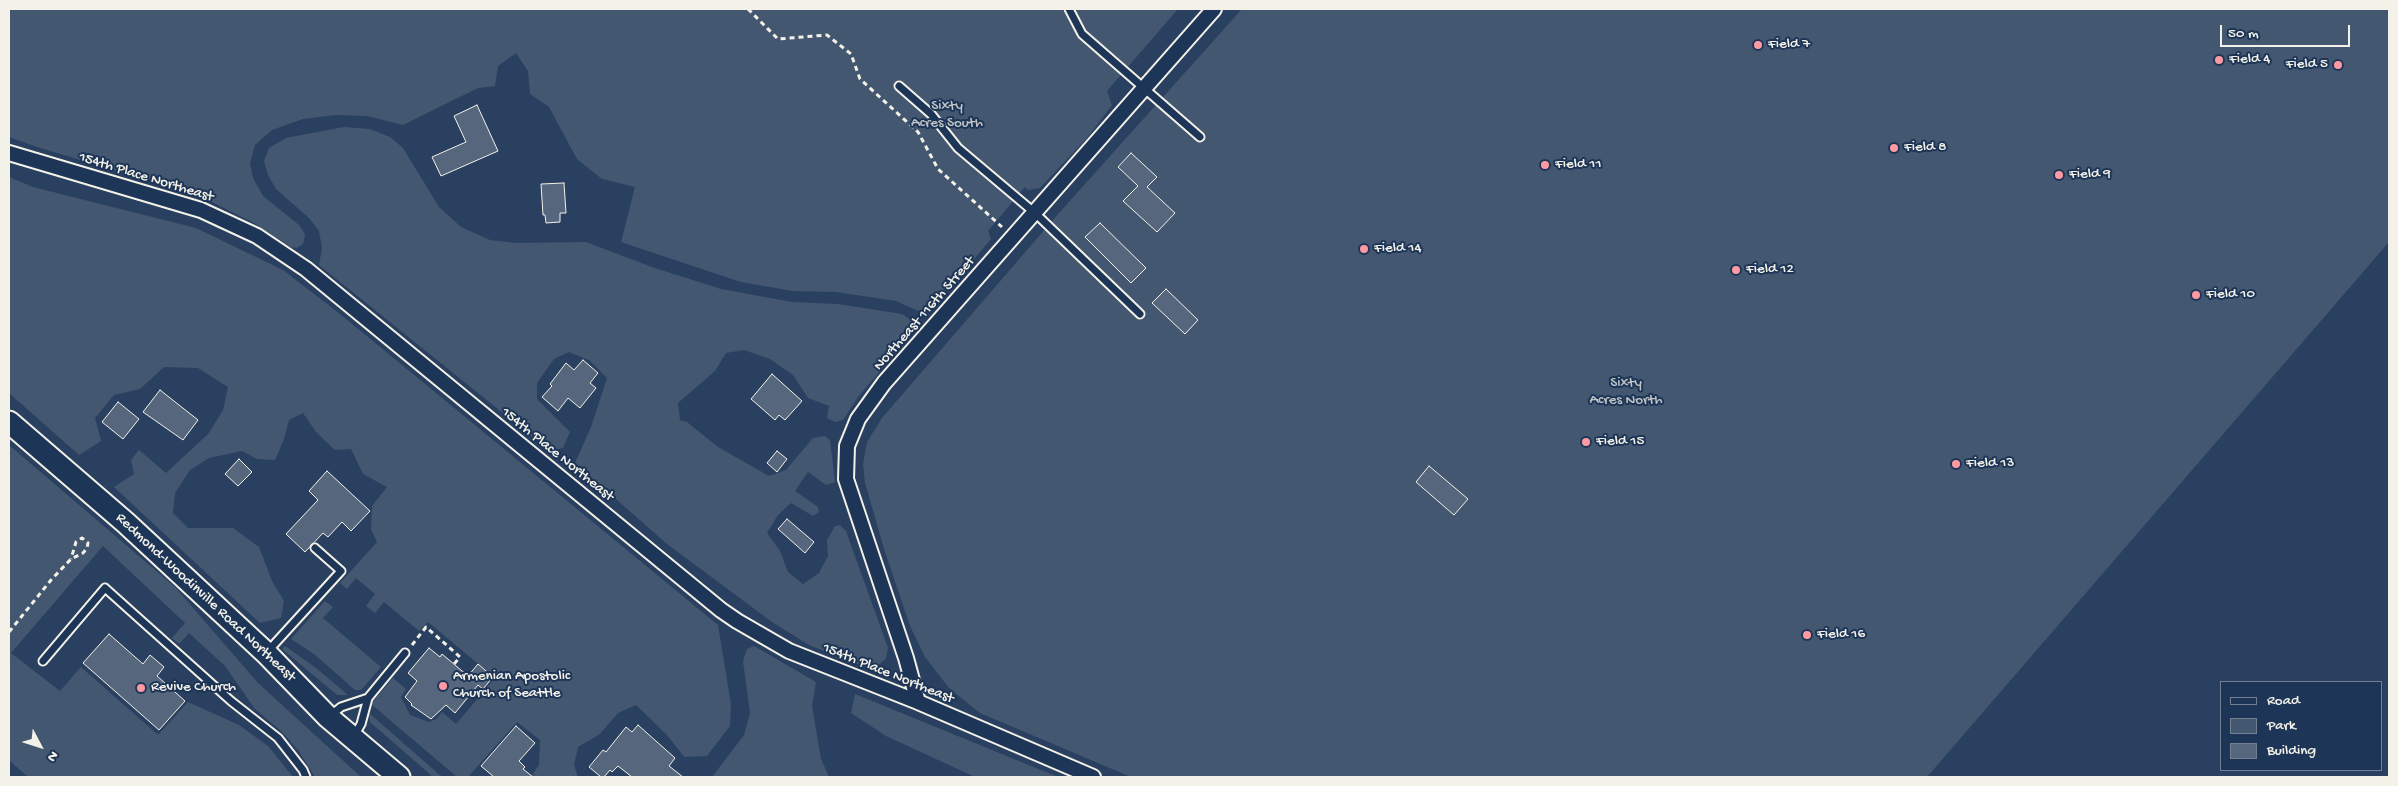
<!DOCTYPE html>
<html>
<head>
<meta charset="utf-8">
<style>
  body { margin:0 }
  #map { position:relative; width:2398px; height:786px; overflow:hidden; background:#2a4060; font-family:"Gochi Hand",sans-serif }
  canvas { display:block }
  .frame { position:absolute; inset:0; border:10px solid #f4f1e8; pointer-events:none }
  .legend { position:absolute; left:2220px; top:681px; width:162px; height:90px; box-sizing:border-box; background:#1d3557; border:1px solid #738091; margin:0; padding:6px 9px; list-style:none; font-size:15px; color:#f4f1e8 }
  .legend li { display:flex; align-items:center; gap:10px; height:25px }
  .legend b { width:25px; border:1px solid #738091 }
  .north { position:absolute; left:15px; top:721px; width:50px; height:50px; -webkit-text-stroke:4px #1d3557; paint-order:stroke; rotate:130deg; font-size:14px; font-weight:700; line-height:20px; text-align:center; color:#f4f1e8 }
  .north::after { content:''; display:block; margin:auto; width:18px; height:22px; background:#f4f1e8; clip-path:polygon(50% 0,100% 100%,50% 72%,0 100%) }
  .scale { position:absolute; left:2220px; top:25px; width:130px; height:22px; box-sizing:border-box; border:2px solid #f4f1e8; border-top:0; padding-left:6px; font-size:15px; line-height:18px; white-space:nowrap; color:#f4f1e8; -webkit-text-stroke:4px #1d3557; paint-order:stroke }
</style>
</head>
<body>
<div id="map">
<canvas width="2398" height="786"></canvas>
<div class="frame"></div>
<ul class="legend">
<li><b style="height:6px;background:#1d3557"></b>Road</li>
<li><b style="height:14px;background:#445771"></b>Park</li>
<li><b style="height:14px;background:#56677d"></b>Building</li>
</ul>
<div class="north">N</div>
<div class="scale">50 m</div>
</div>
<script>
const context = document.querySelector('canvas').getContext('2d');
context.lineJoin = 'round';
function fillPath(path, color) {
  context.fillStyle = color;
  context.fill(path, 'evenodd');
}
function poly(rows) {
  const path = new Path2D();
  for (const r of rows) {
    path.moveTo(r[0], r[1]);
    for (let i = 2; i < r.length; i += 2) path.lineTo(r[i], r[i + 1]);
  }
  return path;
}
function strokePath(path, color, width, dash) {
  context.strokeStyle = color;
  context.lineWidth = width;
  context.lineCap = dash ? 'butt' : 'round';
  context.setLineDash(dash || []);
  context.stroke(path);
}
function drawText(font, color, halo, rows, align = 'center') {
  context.font = font + ' "Gochi Hand",sans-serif';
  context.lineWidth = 4;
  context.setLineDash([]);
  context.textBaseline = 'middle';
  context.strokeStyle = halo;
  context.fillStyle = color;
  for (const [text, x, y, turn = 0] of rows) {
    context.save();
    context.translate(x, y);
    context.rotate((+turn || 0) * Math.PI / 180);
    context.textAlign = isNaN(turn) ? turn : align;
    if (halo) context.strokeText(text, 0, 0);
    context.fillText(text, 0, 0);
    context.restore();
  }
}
const green = poly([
  [9,9,1178,9,1107,91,1112,105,1087,138,1040,188,1028,190,1025,187,988,231,991,239,927,315,896,301,836,292,793,291,741,282,621,242,635,187,602,179,577,159,549,107,530,94,528,71,516,53,498,66,495,86,478,88,403,125,367,116,336,115,303,119,272,130,255,145,250,163,253,178,263,196,299,225,305,234,303,244,297,248,291,247,254,223,198,195,37,147,9,137],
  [1242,9,2389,9,2389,242,1927,777,1131,777,980,713,949,688,925,657,910,626,885,552,865,483,863,464,867,442,882,418,1059,213],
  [344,127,370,129,390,137,403,148,439,207,461,227,490,240,516,243,586,242,652,267,721,289,792,302,838,304,902,314,914,322,916,329,858,397,843,420,835,422,827,418,829,406,808,398,793,375,770,359,744,350,726,353,715,371,678,403,680,420,687,422,718,447,769,476,786,470,813,438,825,436,830,440,835,482,826,485,808,472,795,491,818,507,819,512,813,516,791,503,778,515,767,533,780,551,788,572,803,584,819,573,828,556,827,540,835,526,840,525,846,531,888,648,886,658,876,668,865,667,809,645,772,622,667,544,575,463,591,427,607,378,589,360,569,352,554,359,537,383,537,399,570,432,563,448,550,451,319,265,322,248,319,231,309,218,276,189,268,175,264,161,269,148,286,138],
  [9,177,33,187,196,228,283,270,340,314,718,625,731,704,730,726,707,756,684,757,667,735,636,705,618,713,600,734,578,747,574,765,578,777,531,777,539,765,540,740,517,722,468,777,457,777,371,704,393,678,406,689,401,697,410,715,429,722,436,719,442,712,456,724,495,678,428,622,419,631,384,602,375,613,366,606,375,594,356,578,347,589,340,583,377,542,371,529,372,506,387,487,363,474,351,449,335,450,316,432,303,413,289,420,284,439,275,460,257,459,242,451,209,458,190,470,175,493,173,513,188,528,233,528,259,547,272,581,284,601,281,618,260,623,114,487,134,474,131,460,139,450,166,473,209,433,223,410,228,387,198,368,164,367,140,389,114,395,95,418,101,441,79,455,9,393],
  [9,445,175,587,258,683,361,777,315,777,298,750,281,731,255,709,225,666,189,633,179,644,172,638,185,623,103,546,11,653,60,691,81,667,158,735,188,702,239,725,268,746,293,777,28,777,9,760],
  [325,601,333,607,323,618,381,667,361,690,355,690,314,654,291,639],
  [285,646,316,668,348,695,337,695,282,649],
  [754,646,816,682,812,706,821,759,829,777,712,777,744,735,750,713,743,661,747,649],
  [855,694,1058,777,975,777,886,736,851,713],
  [369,713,442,777,433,777,370,722]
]);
const building = poly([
  [477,105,498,151,441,176,432,157,466,142,454,116,477,105],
  [1131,153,1157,177,1147,187,1175,213,1157,232,1123,201,1138,186,1118,167,1131,153],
  [564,183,566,213,560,213,560,222,546,223,545,215,543,215,541,184,564,183],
  [1100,223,1146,268,1131,283,1085,237,1100,223],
  [1166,289,1198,320,1185,334,1152,303,1166,289],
  [583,360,598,373,590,383,596,388,580,408,568,398,558,411,542,397,552,386,550,384,566,363,574,370,583,360],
  [772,374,802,401,785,420,779,415,775,420,751,399,772,374],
  [160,390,198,420,183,440,143,412,160,390],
  [118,402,139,419,123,439,102,422,118,402],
  [777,451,787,459,777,472,767,463,777,451],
  [239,459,252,472,238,486,225,474,239,459],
  [1429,466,1468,499,1454,515,1416,482,1429,466],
  [327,471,370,511,351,531,342,522,328,537,323,533,305,552,286,534,318,500,309,491,327,471],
  [787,519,814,542,805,553,778,529,787,519],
  [109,634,143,664,150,655,164,667,157,676,185,701,159,730,83,663,109,634],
  [429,648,440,657,442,654,468,676,478,664,493,677,483,689,478,685,455,713,446,705,431,719,411,705,412,704,405,697,417,681,408,673,429,648],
  [638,725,675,758,669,766,683,777,632,777,618,766,612,772,610,770,604,777,601,777,589,767,603,750,606,752,626,727,632,732,638,725],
  [516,726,535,743,519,761,525,767,523,769,533,777,494,777,481,766,516,726]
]);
const path = poly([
  [748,9,778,39,827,35,851,54,860,79,918,132,938,169,1002,227],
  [9,632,51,580,71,559,83,553,87,548,88,543,82,538,76,542,71,559],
  [412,645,426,627,460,657,454,664]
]);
const service = poly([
  [1069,9,1082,34,1200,137],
  [899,86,931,114,958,148,1035,213,1140,314],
  [268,651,341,571,315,548],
  [43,661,105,588,231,701,278,738,303,770,306,777],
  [330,716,341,707,368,698],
  [354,736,361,724,368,698,405,653]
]);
const minor = poly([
  [9,153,201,210,257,236,306,269,721,610,737,621,789,651,918,702,1093,777],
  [918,702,906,658,846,479,847,446,858,419,884,383,1214,9]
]);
const primary = poly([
  [9,422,126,523,266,653,328,717,399,777]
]);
const markers = [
  [1758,45,5,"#ff9aa2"],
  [2219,60,5,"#ff9aa2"],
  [2338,65,5,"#ff9aa2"],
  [1894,148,5,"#ff9aa2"],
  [1545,165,5,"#ff9aa2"],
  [2059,175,5,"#ff9aa2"],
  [1364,249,5,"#ff9aa2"],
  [1736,270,5,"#ff9aa2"],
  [2196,295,5,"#ff9aa2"],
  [1586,442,5,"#ff9aa2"],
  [1956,464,5,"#ff9aa2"],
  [1807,635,5,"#ff9aa2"],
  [443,686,5,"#ff9aa2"],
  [141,688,5,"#ff9aa2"]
];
const poiNames = [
  ["Field 7",1768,45],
  ["Field 4",2229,60],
  ["Field 5",2328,65,"right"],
  ["Field 8",1904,148],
  ["Field 11",1555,165],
  ["Field 9",2069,175],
  ["Field 14",1374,249],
  ["Field 12",1746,270],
  ["Field 10",2206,295],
  ["Field 15",1596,442],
  ["Field 13",1966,464],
  ["Field 16",1817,635],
  ["Armenian Apostolic",453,677],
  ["Church of Seattle",453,694],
  ["Revive Church",151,688]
];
const parkNames = [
  ["Sixty",947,107],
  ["Acres South",947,124],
  ["Sixty",1626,384],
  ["Acres North",1626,401]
];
const streetNames = [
  ["154th Place Northeast",146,178,17],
  ["Northeast 116th Street",925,314,-49],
  ["154th Place Northeast",557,455,39],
  ["Redmond-Woodinville Road Northeast",205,598,43],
  ["154th Place Northeast",888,674,22]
];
fillPath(green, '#445771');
fillPath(building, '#56677d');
strokePath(building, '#f4f1e8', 1);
strokePath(service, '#f4f1e8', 11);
strokePath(minor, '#f4f1e8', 18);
strokePath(primary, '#f4f1e8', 25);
strokePath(path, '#f4f1e8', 3, [5, 4]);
strokePath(service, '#1d3557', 7);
strokePath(minor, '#1d3557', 14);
strokePath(primary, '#1d3557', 21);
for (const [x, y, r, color] of markers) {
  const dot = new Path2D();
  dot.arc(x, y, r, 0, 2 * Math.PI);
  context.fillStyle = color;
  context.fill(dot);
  strokePath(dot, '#1d3557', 2);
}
drawText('15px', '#f4f1e8', '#1d3557', poiNames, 'left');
drawText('15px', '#bfc3c4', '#1d3557', parkNames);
drawText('15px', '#f4f1e8', '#1d3557', streetNames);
</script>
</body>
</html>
